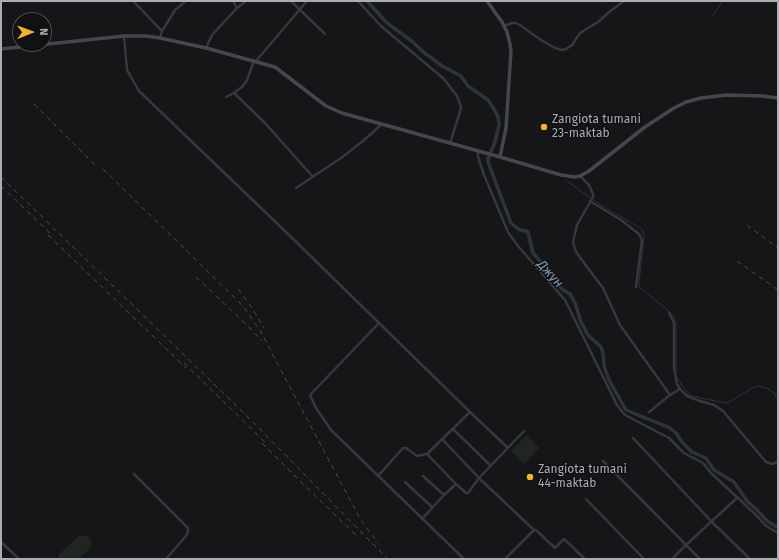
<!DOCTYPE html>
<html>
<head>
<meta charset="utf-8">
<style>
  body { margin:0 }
  #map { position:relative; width:779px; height:560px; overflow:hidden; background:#161618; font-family:"Fira Sans",sans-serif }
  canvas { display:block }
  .frame { position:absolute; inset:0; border:2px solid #a8adb8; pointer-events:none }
  .north { position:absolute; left:12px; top:12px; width:40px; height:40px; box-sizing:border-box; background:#111113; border:1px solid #4d4f55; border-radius:50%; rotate:89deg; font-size:11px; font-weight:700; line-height:16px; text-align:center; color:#a8adb8 }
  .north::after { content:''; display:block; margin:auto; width:14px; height:18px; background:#f2b134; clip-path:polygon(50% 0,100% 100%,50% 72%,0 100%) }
</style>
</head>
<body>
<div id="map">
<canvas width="779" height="560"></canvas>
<div class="frame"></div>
<div class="north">N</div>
</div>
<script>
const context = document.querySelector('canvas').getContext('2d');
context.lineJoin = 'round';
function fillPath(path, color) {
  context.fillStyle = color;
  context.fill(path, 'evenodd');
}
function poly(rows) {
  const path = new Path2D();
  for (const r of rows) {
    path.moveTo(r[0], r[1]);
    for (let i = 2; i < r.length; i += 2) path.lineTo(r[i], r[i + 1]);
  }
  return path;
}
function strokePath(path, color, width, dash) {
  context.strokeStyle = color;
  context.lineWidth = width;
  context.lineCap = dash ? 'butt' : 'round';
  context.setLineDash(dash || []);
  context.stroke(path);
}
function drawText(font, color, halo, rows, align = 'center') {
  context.font = font + ' "Fira Sans",sans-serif';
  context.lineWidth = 3;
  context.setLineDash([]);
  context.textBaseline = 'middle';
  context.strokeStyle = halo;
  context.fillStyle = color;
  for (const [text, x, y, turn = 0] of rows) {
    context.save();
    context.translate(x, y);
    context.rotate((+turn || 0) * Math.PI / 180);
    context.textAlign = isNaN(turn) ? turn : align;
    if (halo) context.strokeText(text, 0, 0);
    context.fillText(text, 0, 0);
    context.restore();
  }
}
const green = poly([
  [527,435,539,448,524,464,511,451],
  [80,535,87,536,91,540,92,546,79,559,58,559,59,554]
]);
const stream = poly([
  [713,15,723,1],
  [567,181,591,198],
  [594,200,601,205,640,228,643,231,644,237,639,282,639,287,670,312,674,318,676,324,676,372],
  [677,377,683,387,690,395,701,398,726,403,731,401,752,388,758,386,767,388,774,393,778,400]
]);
const canal = poly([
  [367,1,387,23,413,42,422,51,442,66,461,76,468,86,488,100,494,109,498,117,499,125,495,142,488,159,488,162,511,223,518,229,528,232,533,253,547,269,551,279,562,289,570,294,575,303,581,322,588,335,601,347,603,353,604,366,609,380,626,410,670,428,676,433,683,443,692,452,706,458,714,470,734,482,747,501,756,509,767,521,778,528]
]);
const minor = poly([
  [133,1,162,31],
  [233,1,237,8],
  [291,1,325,34],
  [358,1,381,26,444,79,457,96,461,107,459,115,450,143],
  [504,26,512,23,516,23,520,25,541,40,555,48,562,50,566,49,572,45,580,33,598,22,608,13,624,1],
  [124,36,127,70,139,91,286,232,470,412,508,448],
  [160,38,162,31,175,10,186,1],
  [206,48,212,35,237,8,246,1],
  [256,61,307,1],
  [234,93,265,123,313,177],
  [226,97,234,93,243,86,247,80,254,61],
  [478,151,478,157,484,175,508,232,518,246,565,300,617,405,625,415,669,438,684,453,703,463,711,473,755,514,766,526,778,533],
  [580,176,589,185,593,194,593,197,577,225,573,242,576,252,590,271,603,288,620,325,670,395,680,389],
  [296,188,341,158,363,141,382,124],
  [590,201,621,220,639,234,642,240,636,287],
  [669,313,674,323,674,368,677,384,680,389,687,396,700,401,714,405,723,411,766,462,772,464,777,462,778,463],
  [379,323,310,395,316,408,331,430,464,559],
  [649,412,670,395],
  [453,429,491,466],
  [633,438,712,522,750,559],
  [442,439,479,478,534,530,536,530,555,548,564,539,585,559],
  [427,454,470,412],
  [603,461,700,559],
  [134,474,188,528,188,532,186,536,166,559],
  [378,476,403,448,406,448,417,456,427,454,456,484],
  [423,476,444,495],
  [405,482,432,507],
  [586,499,644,559],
  [422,519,444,495,456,484,466,493,468,493,479,478,524,431],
  [1,542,19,559],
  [505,559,534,530],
  [672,559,686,545,738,497]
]);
const secondary = poly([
  [487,1,502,22,507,32,510,44,511,51,506,128,500,157],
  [1,49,124,36,146,36,160,38,206,48,275,67,326,106,342,113,500,157,561,175,575,177,580,176,589,171,645,127,674,108,686,102,701,98,726,95,762,96,778,98]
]);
const rail = poly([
  [34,104,95,165],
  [103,169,238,301,245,309,261,332,268,345,276,361,356,511,363,523,378,543],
  [1,177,251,420,366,537,388,559],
  [1,186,53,236],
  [747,225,778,248],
  [48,235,186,368],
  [737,261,778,290],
  [196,277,248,326,262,341],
  [238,289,252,308,264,328],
  [184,363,267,444],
  [262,443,303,484,356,535]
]);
const markers = [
  [544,127,4,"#f2b134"],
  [530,477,4,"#f2b134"]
];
const poiNames = [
  ["Zangiota tumani",552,120],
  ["23-maktab",552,134],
  ["Zangiota tumani",538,470],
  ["44-maktab",538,484]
];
const waterNames = [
  ["Джун",550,274,48]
];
fillPath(green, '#1e261f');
strokePath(stream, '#2c353c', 1);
strokePath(canal, '#2c353c', 3.5);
strokePath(minor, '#37383d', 2.5);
strokePath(secondary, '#45474d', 3.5);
strokePath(rail, '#4a4c52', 1, [5, 4]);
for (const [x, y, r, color] of markers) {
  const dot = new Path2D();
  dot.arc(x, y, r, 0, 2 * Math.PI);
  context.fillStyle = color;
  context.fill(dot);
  strokePath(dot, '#111113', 1.5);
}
drawText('12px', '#a8adb8', '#111113', poiNames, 'left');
drawText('italic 13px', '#7f9bb3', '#111113', waterNames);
</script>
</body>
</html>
